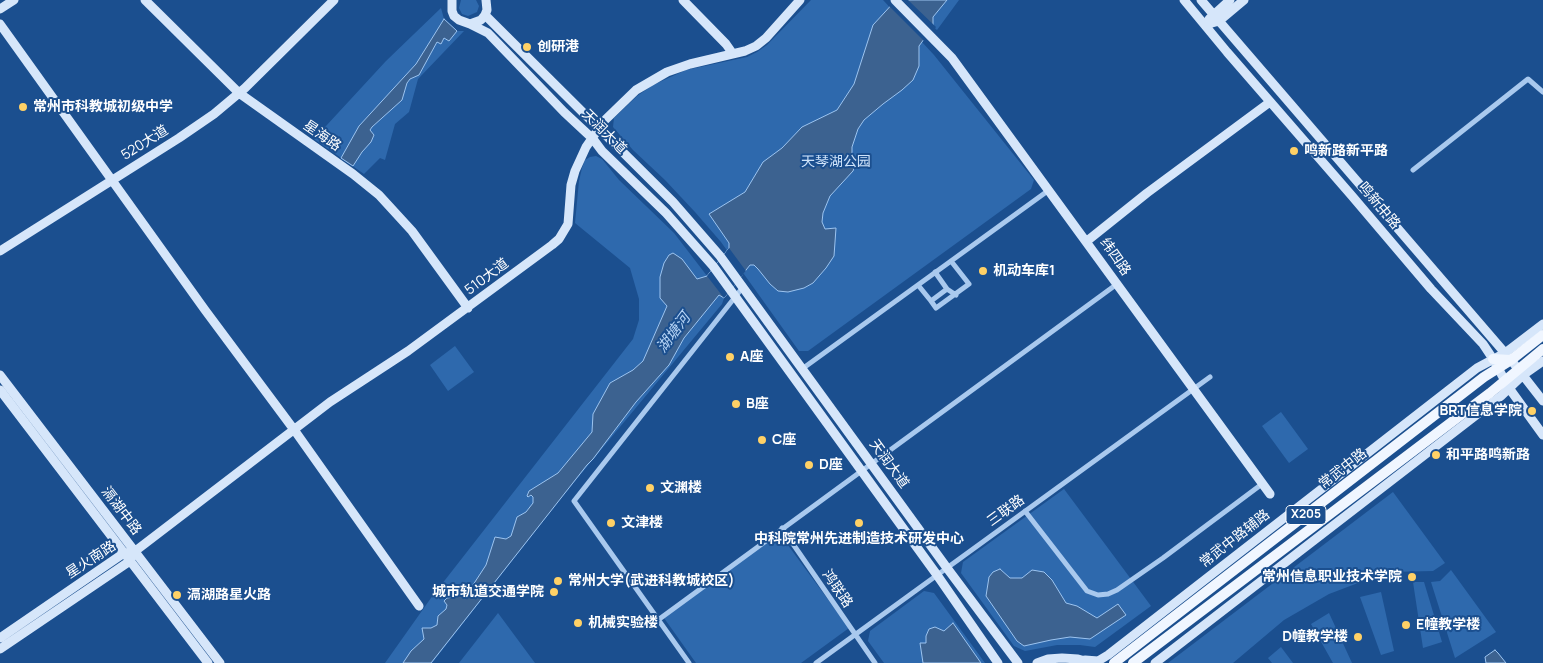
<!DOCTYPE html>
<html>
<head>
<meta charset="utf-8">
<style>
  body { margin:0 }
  canvas { display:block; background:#1b4f8f }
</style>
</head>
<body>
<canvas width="1543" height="663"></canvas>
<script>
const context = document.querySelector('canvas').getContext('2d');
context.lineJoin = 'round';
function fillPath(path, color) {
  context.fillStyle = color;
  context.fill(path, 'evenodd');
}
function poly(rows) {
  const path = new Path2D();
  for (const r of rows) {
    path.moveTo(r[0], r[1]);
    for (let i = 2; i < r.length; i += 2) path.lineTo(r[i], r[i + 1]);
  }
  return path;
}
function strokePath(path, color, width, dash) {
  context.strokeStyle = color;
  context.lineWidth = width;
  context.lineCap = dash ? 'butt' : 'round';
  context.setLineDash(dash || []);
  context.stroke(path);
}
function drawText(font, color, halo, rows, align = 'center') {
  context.font = font + ' Manrope,"Noto Sans SC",sans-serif';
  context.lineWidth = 4;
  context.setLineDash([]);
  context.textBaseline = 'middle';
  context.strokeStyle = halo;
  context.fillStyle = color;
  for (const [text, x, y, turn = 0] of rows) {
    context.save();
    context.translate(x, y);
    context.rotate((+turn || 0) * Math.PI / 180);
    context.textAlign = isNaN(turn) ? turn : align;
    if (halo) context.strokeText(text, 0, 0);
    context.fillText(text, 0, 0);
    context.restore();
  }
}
const green = poly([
  [461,0,476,0,479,6,477,12,468,16,462,14,459,8],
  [811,0,883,0,934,55,1034,180,1031,189,808,351,799,351,721,242,695,212,665,180,633,150,613,127,614,118,637,96,653,85,686,70,747,57,757,52,767,45],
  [906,0,959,0,937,30],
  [441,8,444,19,448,24,457,31,464,31,418,79,409,112,395,124,385,160,380,158,364,174,314,139,386,61],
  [596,156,602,159,619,180,674,233,724,298,722,304,561,498,432,663,385,663,431,598,633,339,639,320,639,299,630,268,575,223,579,181,582,168,585,160,590,157],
  [455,346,474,372,448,391,430,365],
  [1281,412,1308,449,1289,463,1262,426],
  [1064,489,1151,606,1095,647,1080,645,1057,645,1025,651,1014,646,961,573,963,562],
  [1393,492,1445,563,1433,571,1387,572,1329,594,1284,620,1233,663,1168,663],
  [779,533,849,628,801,663,696,663,664,618],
  [1451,570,1496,632,1455,658,1431,582,1440,581],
  [1413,582,1424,582,1442,642,1423,648],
  [924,591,934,593,985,663,884,663,868,641,870,631],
  [1381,592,1394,651,1381,655,1360,597],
  [498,613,535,663,459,663],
  [1329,613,1352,663,1333,663,1311,624],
  [1281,647,1293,663,1272,663,1268,658]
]);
const water = poly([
  [896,0,947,0,933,17,933,27,919,46,919,66,913,80,902,90,883,104,864,120,858,129,852,147,852,157,856,163,853,171,830,196,823,213,822,222,825,229,836,228,834,256,826,268,813,283,804,288,788,292,778,291,770,284,758,269,754,265,750,265,724,298,719,295,684,338,669,365,636,402,593,459,587,465,431,663,403,663,411,651,424,639,422,628,431,628,437,625,438,616,446,609,447,605,444,601,447,598,454,597,471,588,486,565,495,537,506,539,511,536,517,517,526,512,533,503,533,497,531,495,528,497,527,496,529,491,558,473,592,432,593,414,610,383,633,370,643,361,667,306,660,298,660,277,664,263,669,255,673,253,682,259,697,279,707,276,729,248,729,243,709,214,745,192,763,162,782,148,802,127,837,110,854,84,873,25,896,0],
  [444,19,457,31,449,41,444,38,441,44,437,42,419,75,410,79,407,83,402,100,372,127,370,130,374,135,371,142,362,152,353,166,341,158,359,126,416,64,444,19],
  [1000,569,1010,578,1022,578,1032,570,1044,572,1052,580,1066,603,1077,606,1097,618,1118,604,1126,615,1090,639,1070,637,1051,640,1024,646,1017,641,986,596,989,577,993,572,1000,569],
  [953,623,981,663,923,663,920,643,926,643,926,636,929,629,935,627,944,631,953,623],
  [1495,650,1498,653,1506,663,1486,663,1485,657,1495,650]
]);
const pier = poly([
  [893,0,908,0,936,27,925,42,888,5],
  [729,248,746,271,724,298,707,276]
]);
const street = poly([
  [1413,170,1528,79,1543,92],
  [935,272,947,289,956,295],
  [918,285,931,301,947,289],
  [931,301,936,308,969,284,951,261],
  [802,369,1049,190],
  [1025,511,1087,591,1098,595,1108,594,1117,590,1163,558,1262,484],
  [782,528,875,663],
  [658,620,1117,284],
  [689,663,574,501,743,287],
  [816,663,1210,377]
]);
const secondary = poly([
  [145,0,239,93,353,174,379,195,412,231,468,308],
  [452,0,452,11,454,16,459,20,470,24,481,20,485,15,487,10,486,0],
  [683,0,726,44,733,54],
  [895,0,952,58,1270,494],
  [1184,0,1227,52,1352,196,1431,289,1483,344,1493,359,1509,388,1543,435],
  [1201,0,1511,360,1543,401],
  [0,9,14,0],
  [485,15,673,202,720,256,947,568,1018,663],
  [1209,19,1230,0],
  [0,24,205,310,295,431,419,606],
  [470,24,488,33,564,112,593,139,602,151,666,213,713,266,937,575,998,663],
  [1205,25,1219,21,1244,0],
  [1087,241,1147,193,1270,102],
  [0,251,179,138,214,114,245,88,334,0],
  [0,375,220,663],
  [0,390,208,663],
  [0,638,124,553,134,552,330,402,408,351,552,245,559,239,568,224,571,185,575,171,586,147,604,121,636,90,667,72,690,64,745,51,756,46,766,38,800,0],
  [0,649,130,561,132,556],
  [1085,660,1098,661,1108,655,1477,368,1505,353,1543,324],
  [1037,663,1048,659,1062,658,1078,659,1089,662],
  [1155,663,1501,396,1523,375,1543,361]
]);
const primary = poly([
  [1493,359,1511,360],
  [1114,663,1484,377,1511,360,1543,335],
  [1133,663,1490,393,1543,349]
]);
const markers = [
  [527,47,5,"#ffd166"],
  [23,107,5,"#ffd166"],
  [1294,151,5,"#ffd166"],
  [983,271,5,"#ffd166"],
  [730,357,5,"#ffd166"],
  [736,404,5,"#ffd166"],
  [1532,411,5,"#ffd166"],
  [762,440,5,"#ffd166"],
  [1436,455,5,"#ffd166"],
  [809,465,5,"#ffd166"],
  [650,488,5,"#ffd166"],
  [611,523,5,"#ffd166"],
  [859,523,5,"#ffd166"],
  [1412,577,5,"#ffd166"],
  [558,581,5,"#ffd166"],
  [554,592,5,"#ffd166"],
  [177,595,5,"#ffd166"],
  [578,623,5,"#ffd166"],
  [1406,625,5,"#ffd166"],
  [1358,637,5,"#ffd166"]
];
const shields = [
  [1306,515,40]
];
const shieldNames = [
  ["X205",1306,515]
];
const poiNames = [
  ["创研港",537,47],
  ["常州市科教城初级中学",33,107],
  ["鸣新路新平路",1304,151],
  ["机动车库1",993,271],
  ["A座",740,357],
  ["B座",746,404],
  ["BRT信息学院",1522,411,"right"],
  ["C座",772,440],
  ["和平路鸣新路",1446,455],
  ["D座",819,465],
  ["文渊楼",660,488],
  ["文津楼",621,523],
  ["中科院常州先进制造技术研发中心",859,539,"center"],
  ["常州信息职业技术学院",1402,577,"right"],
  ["常州大学(武进科教城校区)",568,581],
  ["城市轨道交通学院",544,592,"right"],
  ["滆湖路星火路",187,595],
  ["机械实验楼",588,623],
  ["E幢教学楼",1416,625],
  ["D幢教学楼",1348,637,"right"]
];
const streetNames = [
  ["天润大道",604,132,45],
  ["星海路",322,136,35],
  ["520大道",145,143,-32],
  ["鸣新中路",1379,206,50],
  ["纬四路",1115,257,55],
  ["510大道",487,277,-37],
  ["天润大道",889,464,54],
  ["常武中路",1343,469,-38],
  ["滆湖中路",121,511,53],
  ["三联路",1006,511,-36],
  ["常武中路辅路",1235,539,-38],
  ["星火南路",91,560,-33],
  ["鸿联路",837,589,56]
];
const parkNames = [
  ["天琴湖公园",836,162]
];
const waterNames = [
  ["湖塘河",674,333,-53]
];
fillPath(green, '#2e69ad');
fillPath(water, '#3c6290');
strokePath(water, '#9cc4f0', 1);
fillPath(pier, '#1b4f8f');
strokePath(street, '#a9c9ee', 5);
strokePath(secondary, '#d6e6fa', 9);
strokePath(primary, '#f0f6ff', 10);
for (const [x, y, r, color] of markers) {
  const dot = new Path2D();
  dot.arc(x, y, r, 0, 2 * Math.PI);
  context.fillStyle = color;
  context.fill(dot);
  strokePath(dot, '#1b4f8f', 2);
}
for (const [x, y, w] of shields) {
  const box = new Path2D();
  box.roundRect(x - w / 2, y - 9.5, w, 19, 4);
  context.fillStyle = '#1b4f8f';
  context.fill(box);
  strokePath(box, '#fff', 1);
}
drawText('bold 12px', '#fff', null, shieldNames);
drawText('bold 14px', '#fff', '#1b4f8f', poiNames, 'left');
drawText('14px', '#fff', '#1b4f8f', streetNames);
drawText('14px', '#cfe3fa', '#1b4f8f', parkNames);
drawText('italic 15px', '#b5d3f5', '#1b4f8f', waterNames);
</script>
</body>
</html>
